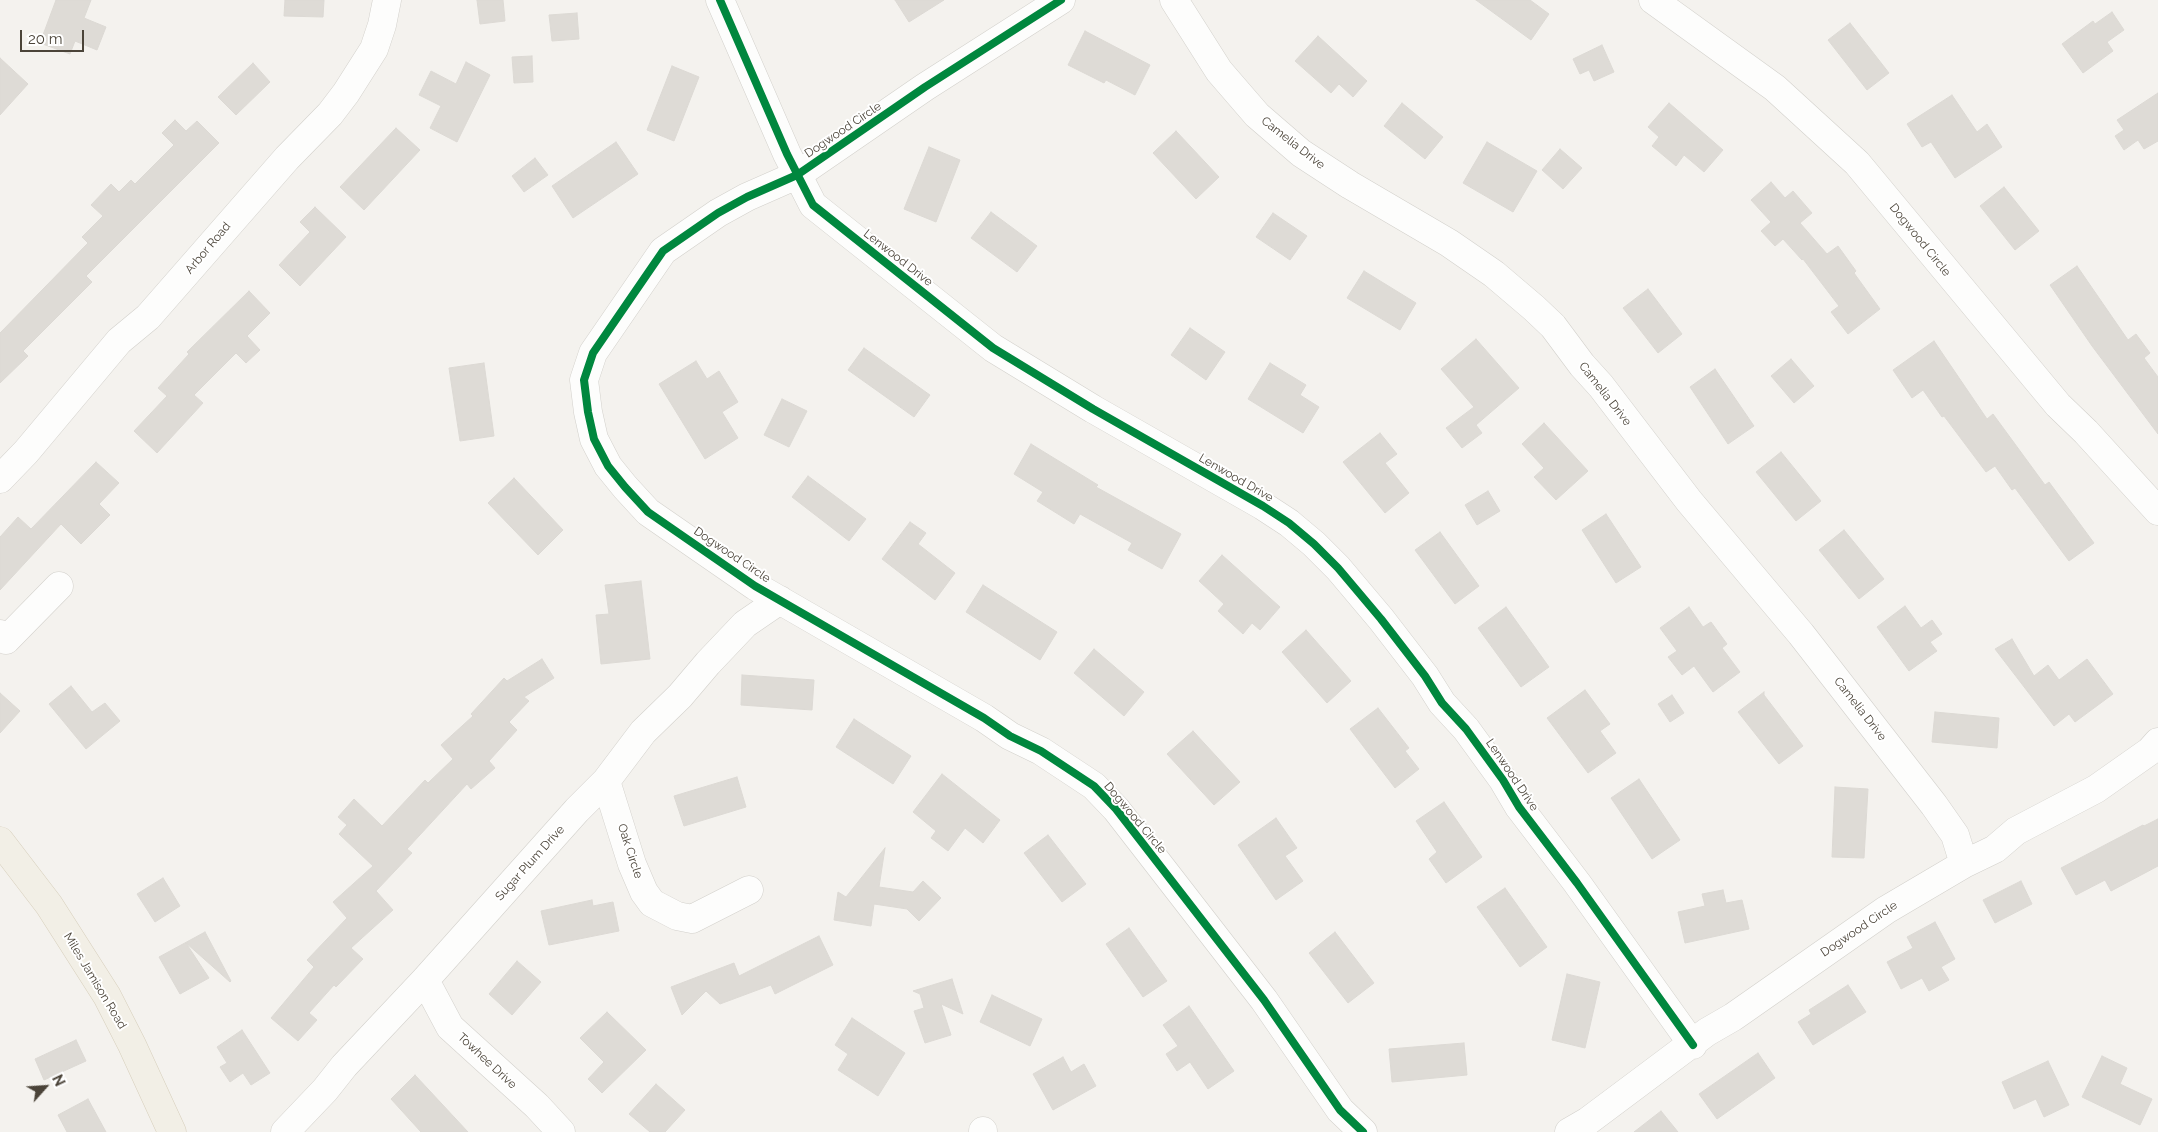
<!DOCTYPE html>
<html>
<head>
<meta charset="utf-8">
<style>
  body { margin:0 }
  #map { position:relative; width:2158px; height:1132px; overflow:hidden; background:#f4f2ee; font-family:Raleway,sans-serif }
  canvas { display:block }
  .north { position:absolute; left:20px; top:1062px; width:50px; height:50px; -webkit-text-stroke:4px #fff; paint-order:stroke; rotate:64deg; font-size:14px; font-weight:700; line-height:20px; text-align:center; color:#4b4439 }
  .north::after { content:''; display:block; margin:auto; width:18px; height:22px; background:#4b4439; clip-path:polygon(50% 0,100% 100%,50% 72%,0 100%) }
  .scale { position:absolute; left:20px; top:30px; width:64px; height:22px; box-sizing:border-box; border:2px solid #4b4439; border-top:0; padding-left:6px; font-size:15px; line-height:18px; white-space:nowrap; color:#4b4439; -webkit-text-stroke:4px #fff; paint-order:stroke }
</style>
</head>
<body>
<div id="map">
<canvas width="2158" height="1132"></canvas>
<div class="north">N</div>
<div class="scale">20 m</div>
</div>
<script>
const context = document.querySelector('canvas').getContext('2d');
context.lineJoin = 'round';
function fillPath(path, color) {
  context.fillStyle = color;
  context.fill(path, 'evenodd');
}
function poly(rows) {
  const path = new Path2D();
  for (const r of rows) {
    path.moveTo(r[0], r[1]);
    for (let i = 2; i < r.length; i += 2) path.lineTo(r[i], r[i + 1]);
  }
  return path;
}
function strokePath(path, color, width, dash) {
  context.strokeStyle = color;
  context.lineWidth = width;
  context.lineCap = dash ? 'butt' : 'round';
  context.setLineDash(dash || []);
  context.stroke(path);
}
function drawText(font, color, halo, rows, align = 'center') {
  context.font = font + ' Raleway,sans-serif';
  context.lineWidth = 4;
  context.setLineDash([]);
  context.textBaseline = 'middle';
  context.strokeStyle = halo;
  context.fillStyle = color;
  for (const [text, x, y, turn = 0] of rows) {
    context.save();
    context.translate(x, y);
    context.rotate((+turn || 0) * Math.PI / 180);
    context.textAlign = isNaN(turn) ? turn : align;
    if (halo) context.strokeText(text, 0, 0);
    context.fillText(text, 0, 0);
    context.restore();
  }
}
const building = poly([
  [56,0,91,0,84,18,106,27,97,50,75,41,70,54,40,43,56,0],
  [285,0,324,0,323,17,284,16,285,0],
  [477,0,503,0,505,21,480,24,477,0],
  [895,0,944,0,909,22,895,0],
  [1476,0,1530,0,1549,14,1531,40,1476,0],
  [2112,12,2124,30,2107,42,2113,51,2083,73,2062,44,2093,21,2095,24,2112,12],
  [577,13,579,39,552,41,549,15,577,13],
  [1850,23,1889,73,1867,90,1828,40,1850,23],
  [1085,31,1150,65,1135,95,1106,80,1104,83,1068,65,1085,31],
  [1318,36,1367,81,1353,97,1339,84,1331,93,1295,61,1318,36],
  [1602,45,1614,72,1594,81,1589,70,1580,74,1573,59,1602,45],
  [532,56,533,82,514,83,512,57,532,56],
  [0,58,28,84,0,115,0,58],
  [466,62,490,75,457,142,430,128,441,106,419,95,431,71,456,84,466,62],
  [253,63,270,82,236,115,218,97,253,63],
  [672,66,699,77,674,141,647,130,672,66],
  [2158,93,2158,141,2144,149,2138,140,2124,150,2115,136,2124,130,2117,120,2158,93],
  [1952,95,1977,132,1987,124,2002,147,1955,178,1931,142,1922,147,1907,124,1952,95],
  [1402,103,1443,137,1425,159,1384,126,1402,103],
  [1669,103,1723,150,1704,172,1684,155,1676,166,1652,146,1659,137,1648,127,1669,103],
  [175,120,186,131,197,121,219,143,86,276,92,282,23,351,28,356,0,383,0,333,88,243,82,237,103,216,91,205,111,184,119,192,131,180,135,184,174,145,162,133,175,120],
  [396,128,420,150,364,210,340,187,396,128],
  [1176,131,1219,177,1196,199,1153,153,1176,131],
  [616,142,638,174,573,218,552,186,616,142],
  [1487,142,1537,171,1513,212,1463,183,1487,142],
  [929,147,960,160,936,222,904,209,929,147],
  [1560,149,1582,168,1563,189,1542,170,1560,149],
  [535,158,548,175,524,192,512,176,535,158],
  [1771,182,1785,198,1793,191,1812,213,1800,223,1827,254,1838,246,1856,271,1854,273,1880,309,1848,334,1831,312,1839,306,1803,259,1802,260,1783,239,1775,246,1761,231,1771,222,1751,200,1771,182],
  [2004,187,2039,231,2015,250,1980,206,2004,187],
  [315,207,346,237,300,286,279,265,310,232,300,222,315,207],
  [991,212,1037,246,1017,272,971,238,991,212],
  [1273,213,1307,236,1290,260,1256,237,1273,213],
  [2077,266,2128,340,2136,334,2150,353,2144,358,2158,377,2158,434,2092,346,2050,285,2077,266],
  [1364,271,1416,303,1400,330,1347,298,1364,271],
  [1648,289,1682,334,1658,353,1623,308,1648,289],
  [249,291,270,313,247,336,260,350,246,363,236,353,194,395,203,403,157,453,134,431,167,396,158,388,189,354,187,352,249,291],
  [1190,328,1225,352,1206,380,1171,355,1190,328],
  [1476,339,1519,388,1476,425,1482,433,1462,448,1446,428,1474,407,1441,369,1476,339],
  [1934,341,1987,419,1993,414,2045,485,2049,482,2094,543,2069,561,2015,488,2012,490,1995,466,1986,472,1944,416,1942,417,1923,390,1912,398,1893,370,1934,341],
  [864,348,930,395,914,417,848,370,864,348],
  [1791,359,1814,386,1794,403,1771,376,1791,359],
  [696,361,707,379,719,371,738,402,722,412,738,438,705,459,659,384,696,361],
  [484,363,494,436,460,441,449,368,484,363],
  [1270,363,1306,385,1300,395,1319,407,1303,433,1248,399,1270,363],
  [1715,369,1754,426,1728,444,1690,387,1715,369],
  [782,399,807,411,789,447,764,435,782,399],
  [1544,423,1588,471,1556,500,1534,477,1544,468,1522,444,1544,423],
  [1380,433,1397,454,1385,463,1409,493,1385,513,1343,462,1380,433],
  [1031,444,1098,485,1096,487,1181,534,1162,569,1128,550,1132,543,1080,514,1074,524,1037,501,1043,492,1014,474,1031,444],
  [1781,452,1821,501,1796,521,1756,472,1781,452],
  [96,462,119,483,99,504,110,515,81,544,61,524,0,590,0,537,18,517,31,529,96,462],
  [808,476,866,519,849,541,792,497,808,476],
  [514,478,563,530,538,555,488,503,514,478],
  [1488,491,1500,511,1477,525,1465,505,1488,491],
  [1606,514,1641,567,1616,583,1582,530,1606,514],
  [910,522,926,533,918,544,955,573,935,600,882,559,910,522],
  [1844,530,1884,579,1859,599,1819,550,1844,530],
  [1440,532,1479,586,1455,604,1415,550,1440,532],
  [1222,555,1280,607,1260,630,1252,623,1243,634,1218,611,1224,604,1199,581,1222,555],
  [641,581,650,659,601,664,596,615,609,614,605,585,641,581],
  [983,585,1057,632,1040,660,966,612,983,585],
  [1905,606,1921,628,1932,620,1942,634,1930,642,1937,651,1909,671,1877,627,1905,606],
  [1506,607,1549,667,1521,687,1478,628,1506,607],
  [1689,607,1703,627,1711,622,1727,644,1722,648,1740,672,1713,692,1694,666,1682,675,1668,657,1677,651,1660,628,1689,607],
  [1306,630,1351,681,1327,703,1282,652,1306,630],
  [2012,639,2034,676,2048,665,2059,680,2087,659,2113,694,2075,722,2069,714,2054,726,1995,649,2012,639],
  [1094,649,1144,692,1124,716,1074,673,1094,649],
  [542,659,554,678,524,697,529,701,509,722,517,730,489,761,495,768,471,789,467,784,407,849,412,853,376,891,393,910,351,948,363,959,336,987,334,985,309,1013,317,1020,298,1041,271,1018,314,967,307,960,347,918,333,902,373,866,339,834,347,825,338,817,354,799,382,826,425,780,428,783,453,759,441,745,473,716,471,714,504,678,507,681,542,659],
  [742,675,814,680,812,710,741,705,742,675],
  [71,686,92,712,105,703,120,721,86,749,49,704,71,686],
  [1585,690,1610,724,1600,731,1616,753,1588,773,1547,718,1585,690],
  [1764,692,1764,695,1803,746,1779,764,1738,712,1764,692],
  [0,693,20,711,0,733,0,693],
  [1672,695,1684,713,1670,722,1658,704,1672,695],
  [1378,708,1409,748,1405,751,1419,769,1395,788,1350,729,1378,708],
  [1935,712,1999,718,1997,748,1932,742,1935,712],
  [854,719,911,756,893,784,836,747,854,719],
  [1193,731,1240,782,1214,805,1167,754,1193,731],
  [942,774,1000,820,983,843,965,828,948,851,931,838,936,831,913,812,942,774],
  [737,777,746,807,684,826,674,796,737,777],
  [1639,779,1680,840,1652,859,1611,798,1639,779],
  [1835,787,1868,789,1864,858,1832,857,1835,787],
  [1444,802,1482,857,1446,883,1429,859,1437,852,1416,821,1444,802],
  [1276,818,1297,848,1285,856,1303,881,1276,900,1238,845,1276,818],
  [2158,819,2158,866,2111,891,2105,880,2076,895,2061,868,2143,825,2144,826,2158,819],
  [1048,835,1086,884,1062,902,1024,853,1048,835],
  [885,848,879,887,913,892,923,881,941,898,919,921,907,909,874,904,871,926,834,920,838,892,846,897,885,848],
  [163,878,180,906,155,922,137,894,163,878],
  [2021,881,2032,904,1995,923,1983,900,2021,881],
  [1505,888,1547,947,1520,967,1477,907,1505,888],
  [1723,890,1726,903,1742,900,1749,929,1685,943,1678,912,1705,906,1702,894,1723,890],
  [592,900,593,906,613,902,619,931,549,945,541,911,592,900],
  [1935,922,1955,959,1941,967,1949,980,1929,991,1922,978,1901,989,1887,962,1913,948,1907,937,1935,922],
  [1129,928,1167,981,1143,997,1106,944,1129,928],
  [205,932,231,981,230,982,186,943,209,978,180,994,159,957,205,932],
  [1335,932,1374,983,1348,1003,1309,953,1335,932],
  [819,936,833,965,775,994,771,985,720,1004,706,991,682,1015,671,987,734,963,739,976,819,936],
  [517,961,541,982,512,1015,489,994,517,961],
  [1567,974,1600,982,1585,1048,1552,1040,1567,974],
  [952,979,963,1014,941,1004,951,1035,925,1043,914,1011,924,1008,920,994,913,991,952,979],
  [1848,985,1866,1012,1813,1045,1798,1022,1811,1014,1809,1010,1848,985],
  [992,995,1042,1019,1030,1046,980,1022,992,995],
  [1189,1006,1234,1071,1208,1089,1190,1062,1177,1071,1166,1054,1178,1046,1163,1025,1189,1006],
  [607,1012,646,1050,602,1093,588,1079,604,1062,580,1038,607,1012],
  [852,1018,905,1053,878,1096,838,1070,848,1054,835,1045,852,1018],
  [242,1030,270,1073,251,1085,243,1073,230,1082,220,1067,227,1063,217,1047,242,1030],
  [76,1040,86,1061,44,1080,35,1059,76,1040],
  [1464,1043,1467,1075,1392,1082,1389,1049,1464,1043],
  [1758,1053,1775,1078,1717,1119,1699,1094,1758,1053],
  [2102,1056,2127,1068,2120,1084,2152,1099,2140,1125,2082,1097,2102,1056],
  [1063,1057,1071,1072,1084,1064,1096,1086,1053,1110,1033,1074,1063,1057],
  [2048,1061,2069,1105,2044,1117,2036,1099,2014,1109,2002,1082,2048,1061],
  [415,1075,468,1132,421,1132,391,1099,415,1075],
  [656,1084,685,1110,665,1132,650,1132,629,1114,656,1084],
  [88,1099,106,1132,67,1132,58,1115,88,1099],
  [1661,1111,1678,1132,1634,1132,1661,1111]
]);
const minor = poly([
  [720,0,787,154,813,205,993,348,1093,409,1263,506,1289,523,1314,544,1338,568,1381,619,1425,676,1442,703,1466,729,1503,780,1519,807,1577,883,1693,1045],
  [1061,0,925,87,797,175,747,197,718,213,663,251,593,353,584,380,588,412,594,439,608,466,625,487,648,512,755,586,984,718,1010,736,1041,751,1094,786,1116,809,1264,1000,1340,1110,1363,1132],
  [1174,0,1219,71,1257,115,1301,153,1350,185,1449,243,1494,274,1534,308,1553,326,1582,365,1601,386,1689,501,1801,634,1934,805,1955,835,1964,864],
  [1653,0,1775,88,1857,163,2058,405,2086,432,2158,511],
  [0,479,26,452,119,341,148,317,287,158,330,114,346,93,374,49,382,25,387,0],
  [0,634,6,640,59,586],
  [606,781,632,864,644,892,652,903,677,916,692,919,749,890],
  [425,980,450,1027,537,1106,561,1132],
  [983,1131,983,1132],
  [285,1132,325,1090,344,1066,425,980,577,810,606,781,643,732,680,696,708,663,745,624,780,600],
  [1569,1132,1588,1121,1707,1032,1733,1017,1886,910,1964,864,1995,849,2016,831,2096,789,2150,751,2158,742]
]);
const major = poly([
  [0,841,49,905,107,996,132,1045,172,1132]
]);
const cycleway = poly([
  [720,0,787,154,813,205,993,348,1093,409,1263,506,1289,523,1314,544,1338,568,1381,619,1425,676,1442,703,1466,729,1503,780,1519,807,1577,883,1693,1045],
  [1061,0,925,87,797,175,747,197,718,213,663,251,593,353,584,380,588,412,594,439,608,466,625,487,648,512,755,586,984,718,1010,736,1041,751,1094,786,1116,809,1264,1000,1340,1110,1363,1132]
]);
const streetNames = [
  ["Dogwood Circle",843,130,-34],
  ["Camelia Drive",1293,143,38],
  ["Dogwood Circle",1920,240,51],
  ["Arbor Road",208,248,-50],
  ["Lenwood Drive",898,258,38],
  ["Camelia Drive",1605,394,52],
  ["Lenwood Drive",1236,478,30],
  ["Dogwood Circle",732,555,34],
  ["Camelia Drive",1860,709,52],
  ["Lenwood Drive",1512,775,56],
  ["Dogwood Circle",1135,818,50],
  ["Oak Circle",630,851,72],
  ["Sugar Plum Drive",530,863,-48],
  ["Dogwood Circle",1859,929,-34],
  ["Miles Jamison Road",95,981,59],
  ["Towhee Drive",487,1061,43]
];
fillPath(building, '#dedbd6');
strokePath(building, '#dcd9d4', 1);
strokePath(minor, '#d2d0cb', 29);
strokePath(major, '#d6cebb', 29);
strokePath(minor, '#fdfdfc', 28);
strokePath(major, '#f2efe6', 28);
strokePath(cycleway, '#00873e', 8);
drawText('12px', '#4b4439', '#fff', streetNames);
</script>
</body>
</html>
